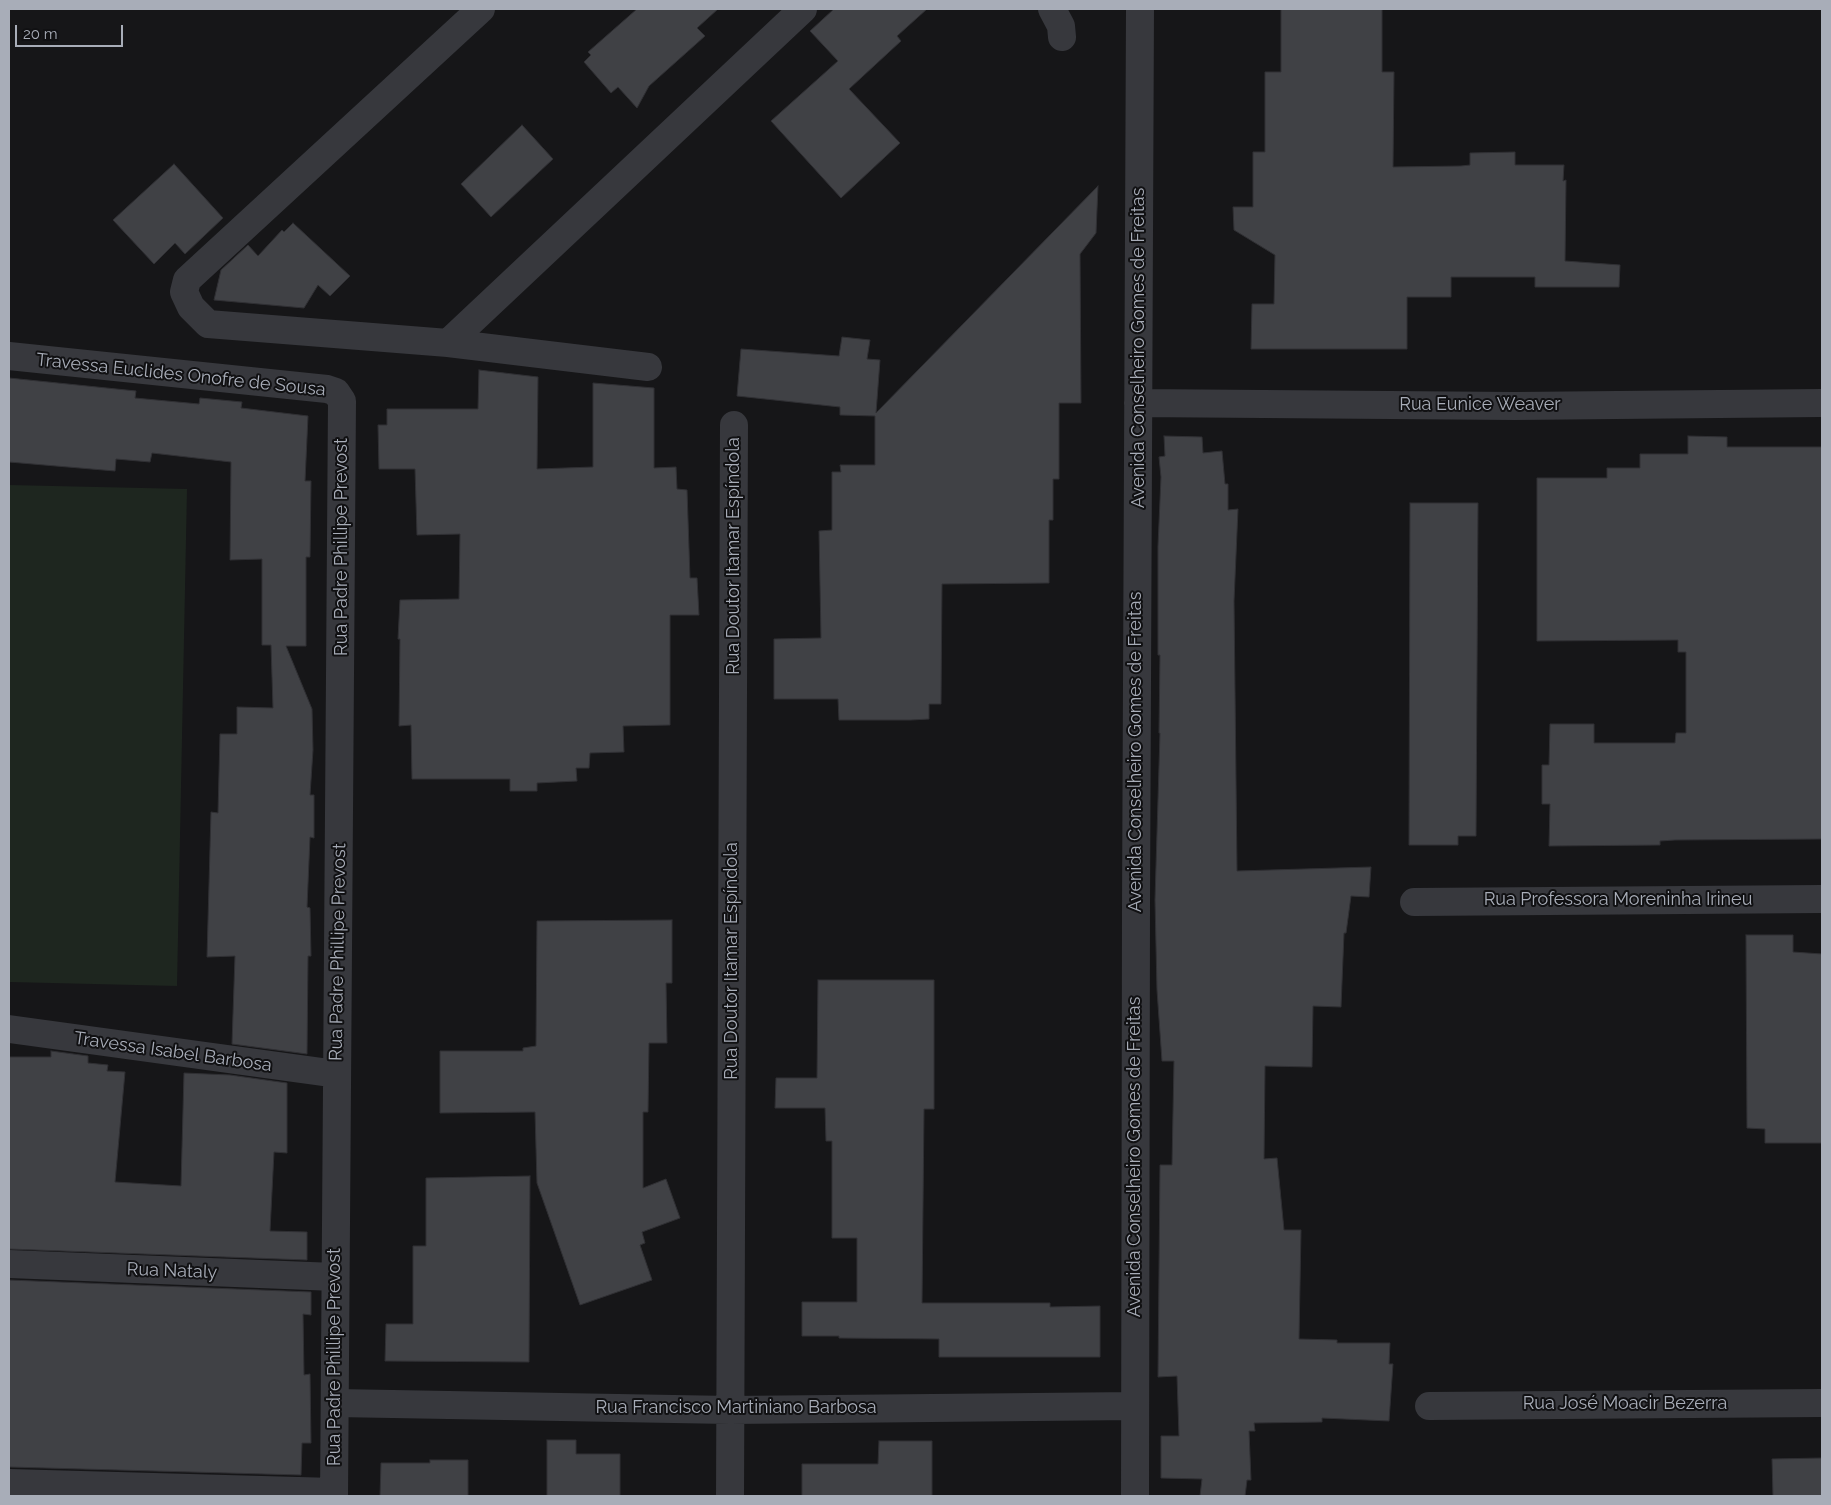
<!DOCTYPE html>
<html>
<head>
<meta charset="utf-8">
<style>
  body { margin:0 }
  #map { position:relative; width:1831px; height:1505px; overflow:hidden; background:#161618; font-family:Raleway,sans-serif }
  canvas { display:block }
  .frame { position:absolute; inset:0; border:10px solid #a8adb8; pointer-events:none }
  .scale { position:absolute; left:15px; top:25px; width:108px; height:22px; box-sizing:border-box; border:2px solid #a8adb8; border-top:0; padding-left:6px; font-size:15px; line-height:18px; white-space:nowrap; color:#a8adb8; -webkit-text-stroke:4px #111113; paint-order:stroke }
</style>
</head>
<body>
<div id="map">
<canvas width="1831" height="1505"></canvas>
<div class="frame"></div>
<div class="scale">20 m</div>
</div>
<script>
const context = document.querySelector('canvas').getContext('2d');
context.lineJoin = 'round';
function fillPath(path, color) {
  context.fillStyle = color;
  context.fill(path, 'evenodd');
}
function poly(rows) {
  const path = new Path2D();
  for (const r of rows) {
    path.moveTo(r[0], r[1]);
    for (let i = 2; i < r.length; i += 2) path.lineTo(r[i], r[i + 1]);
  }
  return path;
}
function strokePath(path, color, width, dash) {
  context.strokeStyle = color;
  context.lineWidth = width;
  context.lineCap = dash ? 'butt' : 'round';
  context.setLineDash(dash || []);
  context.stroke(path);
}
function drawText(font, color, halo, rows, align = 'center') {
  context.font = font + ' Raleway,sans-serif';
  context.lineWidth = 4;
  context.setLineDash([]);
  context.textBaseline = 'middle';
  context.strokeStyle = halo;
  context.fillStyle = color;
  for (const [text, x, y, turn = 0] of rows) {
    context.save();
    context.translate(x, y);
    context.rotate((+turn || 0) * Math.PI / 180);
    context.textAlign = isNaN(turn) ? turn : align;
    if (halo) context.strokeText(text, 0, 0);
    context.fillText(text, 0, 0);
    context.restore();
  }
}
const green = poly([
  [9,485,187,489,177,986,9,982]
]);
const building = poly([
  [637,9,718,9,697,28,705,36,649,86,637,108,618,87,611,93,584,62,591,55,588,52,637,9],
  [834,9,927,9,897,36,901,41,849,89,900,143,841,198,771,121,838,61,810,31,834,9],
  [1281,9,1382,9,1382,72,1394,72,1393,167,1461,166,1470,165,1470,153,1515,152,1515,165,1564,165,1563,181,1566,180,1565,261,1620,265,1619,287,1535,287,1535,277,1451,277,1451,297,1407,297,1407,349,1251,349,1252,304,1274,304,1275,255,1234,230,1233,207,1253,207,1253,152,1265,152,1265,72,1281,72,1281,9],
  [522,125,553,159,491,217,461,184,522,125],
  [174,164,223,218,185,254,175,243,154,264,113,220,174,164],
  [1098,186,1096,233,1080,254,1081,403,1059,403,1059,479,1053,479,1053,520,1049,520,1049,583,942,584,941,704,929,704,929,719,911,720,839,720,838,699,774,699,774,639,821,638,819,531,832,530,832,472,841,472,840,465,875,465,875,416,840,415,840,407,737,396,741,349,839,356,842,337,870,340,867,359,880,360,876,413,1098,186],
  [293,223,350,276,330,296,318,285,304,308,214,300,221,270,248,245,258,256,282,230,284,232,293,223],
  [479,370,538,377,537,469,593,467,593,383,654,388,654,468,676,467,677,489,687,490,690,578,697,578,699,615,670,615,670,725,623,726,624,752,590,753,589,768,576,768,577,781,537,783,537,791,510,791,510,779,412,779,411,725,399,726,400,639,398,639,400,600,459,599,460,534,417,535,415,469,379,469,378,425,387,425,387,409,478,409,479,370],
  [9,378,136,391,135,398,199,404,200,398,242,402,241,408,308,416,305,481,311,481,310,557,306,557,306,646,286,646,312,709,313,750,310,795,314,795,314,838,310,837,307,907,310,908,311,956,308,956,307,1054,232,1044,235,956,207,957,211,812,218,813,220,734,237,734,237,707,273,708,271,645,262,645,262,559,230,560,231,462,152,453,150,462,116,459,115,471,9,462,9,378],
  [1164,436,1202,437,1203,453,1222,451,1225,484,1228,484,1228,510,1238,509,1234,601,1237,871,1371,867,1369,897,1351,896,1346,933,1344,933,1341,1007,1313,1006,1312,1067,1265,1066,1264,1159,1277,1158,1284,1230,1301,1230,1299,1339,1337,1340,1337,1343,1390,1343,1389,1364,1393,1364,1389,1421,1322,1418,1322,1422,1254,1423,1255,1431,1249,1431,1251,1480,1247,1480,1245,1496,1200,1496,1202,1479,1161,1478,1161,1436,1179,1436,1177,1376,1158,1377,1160,1165,1172,1165,1174,1061,1162,1061,1157,990,1155,900,1160,733,1159,733,1160,655,1158,655,1158,546,1161,477,1159,457,1165,456,1164,436],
  [1688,436,1727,437,1727,447,1822,447,1822,839,1675,840,1660,841,1660,845,1549,846,1550,804,1542,804,1542,765,1549,765,1550,724,1594,724,1594,743,1675,743,1676,733,1686,733,1686,652,1678,652,1678,640,1537,641,1537,478,1607,478,1607,468,1640,468,1640,454,1688,454,1688,436],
  [1410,503,1478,503,1476,836,1458,836,1458,845,1409,845,1410,503],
  [672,920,672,983,666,983,667,1043,649,1043,648,1112,643,1112,643,1188,666,1179,680,1218,642,1232,645,1243,640,1245,652,1280,580,1305,537,1183,535,1112,440,1113,440,1051,523,1051,523,1048,536,1046,537,921,672,920],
  [1746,935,1793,935,1793,952,1822,954,1822,1143,1765,1143,1765,1129,1747,1128,1746,935],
  [818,980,934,980,934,1109,924,1109,922,1303,1050,1303,1050,1307,1100,1306,1100,1357,939,1357,939,1339,839,1338,839,1336,802,1336,802,1302,857,1302,857,1238,832,1238,832,1141,826,1141,825,1108,775,1108,776,1078,817,1078,818,980],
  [51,1051,88,1056,88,1063,108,1065,107,1071,125,1072,115,1182,181,1186,184,1073,230,1075,287,1083,287,1153,274,1152,270,1231,307,1232,307,1260,9,1249,9,1057,51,1057,51,1051],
  [530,1176,529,1362,385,1361,386,1324,413,1324,413,1246,426,1246,426,1178,530,1176],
  [9,1280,311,1292,311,1315,303,1314,304,1375,310,1374,311,1443,302,1443,301,1475,9,1467,9,1280],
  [547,1440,576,1440,576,1454,620,1454,620,1496,547,1496,547,1440],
  [879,1441,932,1441,932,1496,802,1496,802,1464,878,1464,879,1441],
  [1822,1458,1822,1496,1773,1496,1772,1459,1822,1458],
  [430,1460,468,1460,468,1496,380,1496,381,1463,430,1463,430,1460]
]);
const minor = poly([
  [481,9,187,280,184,292,191,307,208,324,448,343,648,367],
  [1052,9,1061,26,1062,37],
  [448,343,803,9],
  [9,356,327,389,336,392,342,401,334,1496],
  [1138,403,1515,406,1822,403],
  [1414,902,1822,899],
  [9,1029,337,1074],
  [9,1264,335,1277],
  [336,1403,730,1410,1135,1406],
  [1429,1406,1822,1403],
  [9,1483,334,1492],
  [730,1496,734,425],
  [1135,1496,1136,904,1140,9]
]);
const streetNames = [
  ["Avenida Conselheiro Gomes de Freitas",1139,348,-90],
  ["Travessa Euclides Onofre de Sousa",181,375,6],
  ["Rua Eunice Weaver",1480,405],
  ["Rua Padre Phillipe Prevost",342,547,-90],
  ["Rua Doutor Itamar Espíndola",734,556,-90],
  ["Avenida Conselheiro Gomes de Freitas",1136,752,-90],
  ["Rua Professora Moreninha Irineu",1618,900],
  ["Rua Padre Phillipe Prevost",338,952,-89],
  ["Rua Doutor Itamar Espíndola",732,961,-90],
  ["Travessa Isabel Barbosa",173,1052,8],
  ["Avenida Conselheiro Gomes de Freitas",1135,1157,-90],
  ["Rua Nataly",172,1271,2],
  ["Rua Padre Phillipe Prevost",335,1357,-90],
  ["Rua José Moacir Bezerra",1625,1404],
  ["Rua Francisco Martiniano Barbosa",736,1408]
];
fillPath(green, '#1e261f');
fillPath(building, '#404145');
strokePath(building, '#303034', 1);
strokePath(minor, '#37383d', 28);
drawText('18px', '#a8adb8', '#111113', streetNames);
</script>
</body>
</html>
